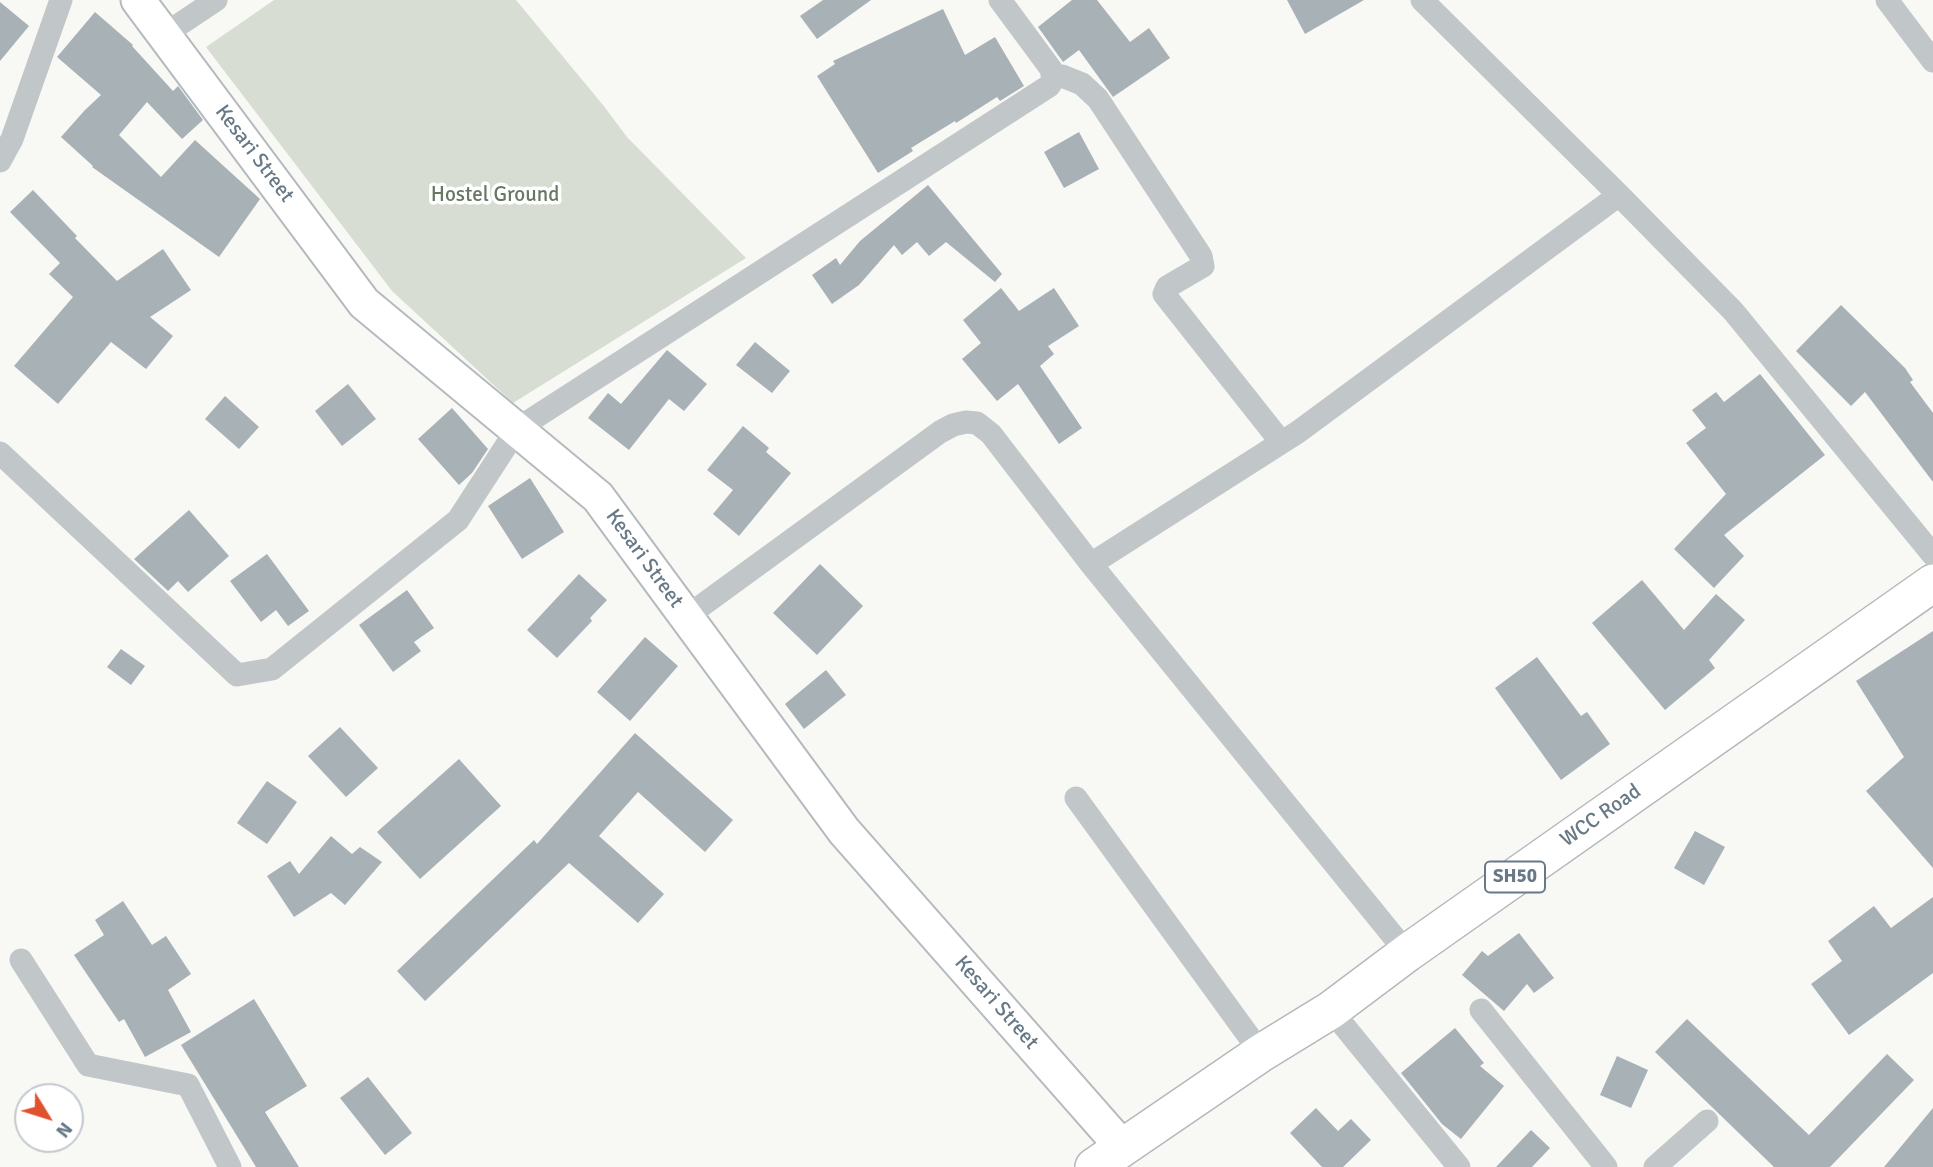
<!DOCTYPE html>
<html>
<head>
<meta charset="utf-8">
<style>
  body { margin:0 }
  #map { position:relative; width:1933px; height:1167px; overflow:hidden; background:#f8f8f5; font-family:Signika,sans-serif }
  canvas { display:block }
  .north { position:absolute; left:14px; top:1083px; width:70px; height:70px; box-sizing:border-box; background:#fff; border:2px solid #c2c9cf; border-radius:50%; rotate:128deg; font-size:19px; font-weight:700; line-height:28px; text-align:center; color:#677986 }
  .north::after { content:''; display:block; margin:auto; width:24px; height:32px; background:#e0522d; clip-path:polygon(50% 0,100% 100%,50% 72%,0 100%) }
</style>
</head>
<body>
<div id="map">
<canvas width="1933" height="1167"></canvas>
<div class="north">N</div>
</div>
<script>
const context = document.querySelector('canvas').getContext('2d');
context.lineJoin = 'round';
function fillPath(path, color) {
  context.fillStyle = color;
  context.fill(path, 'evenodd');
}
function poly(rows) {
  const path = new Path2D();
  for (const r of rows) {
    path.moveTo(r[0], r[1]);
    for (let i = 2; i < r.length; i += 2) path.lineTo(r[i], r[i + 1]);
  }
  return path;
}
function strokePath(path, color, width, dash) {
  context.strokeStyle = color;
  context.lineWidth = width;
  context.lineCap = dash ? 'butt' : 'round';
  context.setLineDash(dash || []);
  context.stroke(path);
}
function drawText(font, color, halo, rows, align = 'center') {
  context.font = font + ' Signika,sans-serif';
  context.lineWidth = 7;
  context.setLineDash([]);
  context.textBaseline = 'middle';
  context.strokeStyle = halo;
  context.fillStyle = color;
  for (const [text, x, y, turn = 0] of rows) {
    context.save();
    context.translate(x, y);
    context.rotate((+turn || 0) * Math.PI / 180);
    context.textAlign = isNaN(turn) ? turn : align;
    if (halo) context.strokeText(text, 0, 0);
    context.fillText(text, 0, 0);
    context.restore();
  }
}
const green = poly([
  [274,0,516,0,603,105,627,137,746,258,513,403,392,291,206,47]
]);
const building = poly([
  [823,0,871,0,817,39,800,16],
  [1072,0,1097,0,1130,42,1149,28,1170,58,1113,97,1079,50,1063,62,1038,27],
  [1287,0,1364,0,1305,34],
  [0,2,29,26,0,61],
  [943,9,965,55,995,37,1024,86,1000,101,997,97,956,123,955,121,911,148,913,151,878,173,817,76,835,64,833,61],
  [95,12,133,45,132,46,173,91,178,86,203,120,182,139,147,102,119,135,161,177,195,140,260,199,219,257,92,167,93,166,61,137,85,110,101,95,57,57],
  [1079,132,1099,169,1064,188,1044,152],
  [928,185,1002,274,995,282,946,242,929,256,917,242,902,255,894,245,859,285,832,304,812,275,836,258,840,265,860,241],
  [33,190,77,236,75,238,117,281,163,249,191,290,150,317,173,336,146,369,111,342,58,404,14,366,73,297,49,274,60,263,10,212],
  [1001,288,1019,311,1054,288,1079,326,1048,346,1054,354,1040,366,1082,428,1059,444,1018,384,997,401,962,359,981,343,963,320],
  [1841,305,1905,368,1913,380,1910,382,1933,413,1933,482,1865,392,1851,406,1796,351],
  [755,342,790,371,772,393,736,365],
  [667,350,707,384,684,411,669,399,629,450,588,418,608,393,621,404],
  [1760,374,1825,455,1724,535,1744,556,1714,588,1674,549,1726,494,1686,443,1706,428,1692,410,1716,392,1724,402],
  [348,384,376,419,342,446,315,411],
  [225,396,259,427,239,449,205,419],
  [452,408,488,449,472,473,459,485,418,439],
  [743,426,769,448,766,452,791,473,739,536,713,514,733,490,707,470],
  [530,478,564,532,522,559,488,506],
  [189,510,229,556,188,592,178,581,168,591,134,559],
  [267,554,309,611,288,626,276,610,261,622,230,581],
  [820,564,863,606,817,655,773,613],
  [579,574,607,600,590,618,592,621,557,658,527,630],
  [1642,580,1684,630,1716,594,1745,620,1709,660,1715,668,1665,710,1592,623],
  [407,590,434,628,414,642,421,651,393,672,359,625],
  [1933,631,1933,868,1866,791,1904,757,1856,681],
  [645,637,678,666,630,721,597,692],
  [121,649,145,666,131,685,107,667],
  [1537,657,1581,716,1587,712,1610,744,1561,780,1495,688],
  [826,670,846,695,804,729,785,704],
  [340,727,378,768,346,797,308,756],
  [635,733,733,820,705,852,638,792,599,836,664,894,638,923,569,863,425,1001,397,971,534,840,537,844],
  [459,759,501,806,420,879,377,832],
  [267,781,297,802,267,844,237,823],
  [1695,831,1725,847,1704,885,1674,868],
  [331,836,352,854,360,847,382,862,345,905,331,893,294,917,267,876,290,861,299,874],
  [1933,897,1933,973,1849,1035,1811,984,1842,961,1828,941,1874,906,1891,928],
  [123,901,152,945,166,936,191,974,168,990,191,1032,145,1057,124,1019,119,1022,74,955,104,935,95,920],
  [1519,933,1554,978,1534,993,1527,984,1504,1011,1462,975,1482,951,1488,956],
  [254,999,307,1086,265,1112,299,1167,256,1167,181,1045],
  [1687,1019,1809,1135,1887,1054,1914,1080,1830,1167,1774,1167,1655,1052],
  [1455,1028,1484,1063,1480,1066,1504,1086,1461,1139,1442,1124,1401,1073],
  [1617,1056,1648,1070,1631,1108,1600,1095],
  [368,1077,412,1133,385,1155,340,1098],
  [1316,1108,1338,1131,1351,1119,1371,1140,1343,1167,1322,1167,1290,1133],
  [1933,1108,1933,1167,1884,1167],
  [1531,1130,1550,1148,1532,1167,1496,1167]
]);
const street = poly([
  [1422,0,1619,195,1733,311,1933,555],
  [1887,0,1933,61],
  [165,34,216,0],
  [1053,76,1062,76,1082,84,1098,99,1201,256,1203,266,1167,287,1164,294,1281,442],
  [0,161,12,139,61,0],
  [0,453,237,675,272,669,458,520,517,429,1049,86,1053,80,1051,69,1000,0],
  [1091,564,1298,432,1619,195],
  [686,617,940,432,953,425,966,422,977,423,991,434,1091,564,1407,953],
  [1076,798,1261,1053],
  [21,960,88,1065,188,1085,230,1167],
  [1331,1010,1459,1167],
  [1481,1010,1606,1167],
  [1655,1167,1707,1121]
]);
const secondary = poly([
  [138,0,364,303,598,497,844,831,1123,1148]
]);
const primary = poly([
  [1094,1167,1261,1053,1331,1010,1407,953,1933,583]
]);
const shields = [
  [1515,877,60]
];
const shieldNames = [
  ["SH50",1515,877]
];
const streetNames = [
  ["Kesari Street",254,154,53],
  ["Kesari Street",644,559,54],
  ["WCC Road",1601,816,-35],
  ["Kesari Street",996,1003,49]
];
const parkNames = [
  ["Hostel Ground",495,195]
];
fillPath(green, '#d8ddd4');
fillPath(building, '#a8b1b6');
strokePath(secondary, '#b4babe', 37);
strokePath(primary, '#b3b8bc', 40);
strokePath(street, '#c1c6c9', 23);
strokePath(secondary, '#fff', 33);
strokePath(primary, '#fff', 37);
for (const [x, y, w] of shields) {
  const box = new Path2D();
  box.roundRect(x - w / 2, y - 15.5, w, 31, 5);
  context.fillStyle = '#fff';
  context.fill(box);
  strokePath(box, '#677986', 2);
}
drawText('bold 19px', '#677986', null, shieldNames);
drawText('21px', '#677986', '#fff', streetNames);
drawText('21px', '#667862', '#fff', parkNames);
</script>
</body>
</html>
